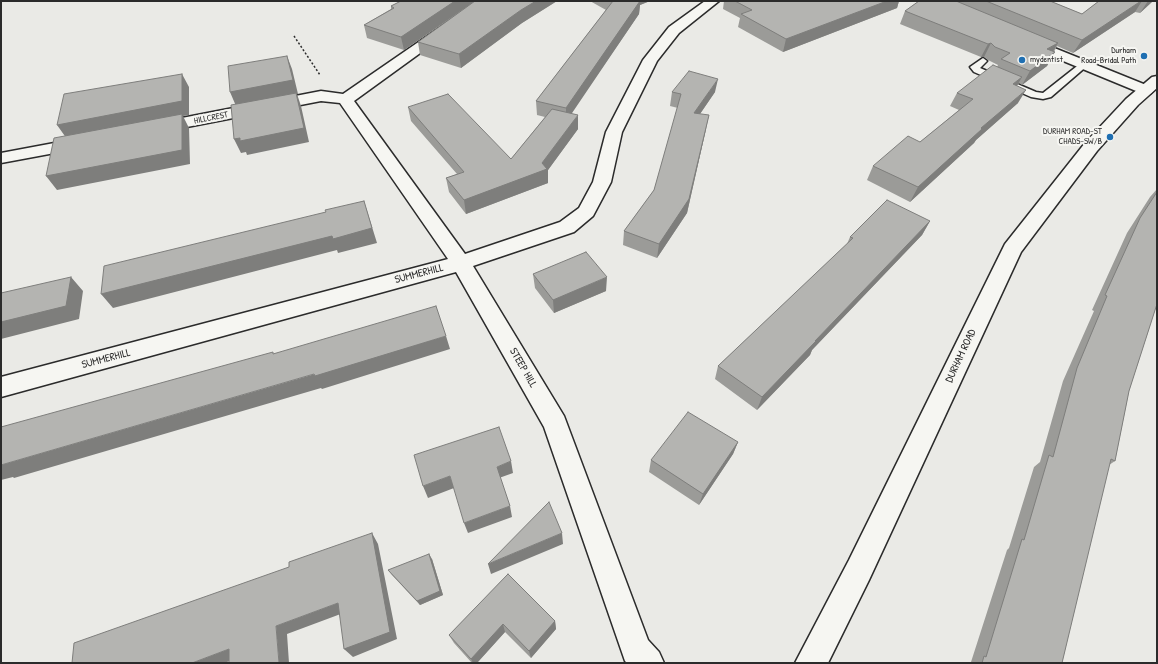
<!DOCTYPE html>
<html>
<head>
<meta charset="utf-8">
<style>
  body { margin:0 }
  #map { position:relative; width:1158px; height:664px; overflow:hidden; background:#eaeae6; font-family:"Patrick Hand",sans-serif }
  canvas { display:block }
  .frame { position:absolute; inset:0; border:2px solid #2b2b2b; pointer-events:none }
</style>
</head>
<body>
<div id="map">
<canvas width="1158" height="664"></canvas>
<div class="frame"></div>
</div>
<script>
const context = document.querySelector('canvas').getContext('2d');
context.lineJoin = 'round';
function poly(rows) {
  const path = new Path2D();
  for (const r of rows) {
    path.moveTo(r[0], r[1]);
    for (let i = 2; i < r.length; i += 2) path.lineTo(r[i], r[i + 1]);
  }
  return path;
}
function strokePath(path, color, width, dash) {
  context.strokeStyle = color;
  context.lineWidth = width;
  context.lineCap = dash ? 'butt' : 'round';
  context.setLineDash(dash || []);
  context.stroke(path);
}
function fillPath(path, color) {
  context.fillStyle = color;
  context.fill(path, 'evenodd');
}
function drawText(font, color, halo, rows, align = 'center') {
  context.font = font + ' "Patrick Hand",sans-serif';
  context.lineWidth = 4;
  context.setLineDash([]);
  context.textBaseline = 'middle';
  context.strokeStyle = halo;
  context.fillStyle = color;
  for (const [text, x, y, turn = 0] of rows) {
    context.save();
    context.translate(x, y);
    context.rotate((+turn || 0) * Math.PI / 180);
    context.textAlign = isNaN(turn) ? turn : align;
    if (halo) context.strokeText(text, 0, 0);
    context.fillText(text, 0, 0);
    context.restore();
  }
}
const path = poly([
  [294,36,320,75]
]);
const service = poly([
  [983,58,987,61,980,68,1036,92,1043,93,1081,63,1087,63,1088,65,1051,97,1043,99,1031,97,974,72,970,67,983,58]
]);
const minor = poly([
  [478,1,492,1,354,101,465,254,560,222,579,208,593,182,606,132,643,60,669,27,705,1,719,1,679,33,657,61,622,132,611,182,593,216,574,232,473,266,564,416,648,640,659,652,664,663,627,663,625,661,544,427,456,272,1,397,1,377,448,259,340,103,321,101,156,133,150,131,148,128,150,125,156,123,321,91,343,94,478,1],
  [1027,37,1151,87,1154,90,1151,93,1146,95,1141,93,1022,44,1020,41,1022,38,1027,37],
  [81,138,87,139,89,143,87,147,1,163,1,153,81,138]
]);
const trunk = poly([
  [1157,76,1157,88,1138,105,1097,151,1021,252,869,580,828,663,795,663,849,560,1005,244,1085,143,1126,99,1152,77,1157,76]
]);
const wall = poly([
  [401,1,557,1,522,23,461,68,420,55,418,42,463,10,404,50,367,38,364,25,391,9,391,6],
  [590,1,650,1,640,5,639,14,571,113,578,129,548,170,548,183,466,214,449,192,446,178,457,174,411,121,408,107,511,159,545,117,537,115,536,101,606,10],
  [724,1,899,1,897,8,783,52,738,27,740,18,723,9],
  [919,1,1050,1,1082,14,1099,1,1153,1,1140,13,1135,12,1073,53,1057,46,1047,66,1022,85,1019,83,1017,86,1018,103,976,140,974,143,910,202,867,180,873,166,920,142,959,110,950,106,957,93,997,67,998,65,988,60,984,57,981,57,900,24,905,11],
  [672,92,715,92,700,114,706,129,687,213,657,258,623,245,624,231,654,190,678,108,670,106],
  [1157,189,1157,304,1129,391,1115,461,1109,465,1062,663,969,663,971,662,1007,550,1009,548,1034,467,1040,462,1063,381,1094,311,1092,310,1127,233,1150,197],
  [930,221,922,235,812,350,810,355,757,410,715,379,718,366,847,244,850,237],
  [533,274,606,291,554,313,535,288],
  [738,442,733,454,699,505,649,472,651,460],
  [432,559,443,595,420,605,392,575,388,570],
  [508,574,555,621,556,629,531,658,505,632,477,663,472,663,454,643,449,635]
]);
const shadedWall = poly([
  [455,1,475,1,404,50,401,37],
  [536,1,557,1,522,23,461,68,459,54,521,10],
  [632,1,650,1,640,5,639,14,566,122,566,108],
  [887,1,899,1,897,8,783,52,786,39],
  [1141,1,1142,1,1135,12,1073,53,1082,40],
  [1148,1,1153,1,1140,13],
  [991,43,984,57,981,57,988,44],
  [1058,43,1051,55,1055,52,1047,66,1022,85,1030,71,1047,49],
  [287,56,292,69,298,94,297,94,301,106,309,142,247,155,246,152,241,153,234,139,236,106,230,92],
  [182,74,189,87,189,115,183,116,189,128,190,164,57,190,46,176,67,139,57,125],
  [1022,77,1014,91,1013,84],
  [718,79,715,92,691,127,694,113],
  [1026,90,1018,103,976,140,974,143,910,202,918,187,981,128],
  [578,115,578,129,548,170,548,183,466,214,464,200,542,163],
  [709,115,706,129,687,213,657,258,659,244],
  [364,201,377,243,338,253,337,250,113,308,101,294],
  [930,221,922,235,812,350,810,355,757,410,762,397,815,341],
  [71,277,83,291,79,319,1,339,1,322],
  [607,277,606,291,554,313,553,300],
  [446,336,450,349,322,389,321,388,14,478,13,477,1,480,1,465],
  [738,442,733,454,699,505,703,494],
  [511,461,513,473,499,478,497,467],
  [450,476,454,488,428,498,423,486],
  [510,506,512,517,468,533,464,523],
  [372,533,378,544,397,639,353,657,344,649],
  [562,533,563,544,491,574,488,564],
  [429,554,432,559,443,595,420,605,417,601],
  [338,603,346,612,287,634,289,663,279,663,276,626],
  [555,621,556,629,531,658,529,651],
  [503,624,505,632,477,663,473,663,471,659],
  [229,649,242,657,224,663,192,663]
]);
const building = poly([
  [401,1,455,1,401,37,364,25,394,8,391,6,401,1],
  [475,1,536,1,521,10,459,54,418,42,475,1],
  [613,1,640,1,566,108,536,101,613,1],
  [735,1,887,1,786,39,741,14,752,10,735,1],
  [919,1,956,1,1058,43,1047,49,1055,52,1030,71,1001,59,1010,53,995,47,991,43,988,44,905,11,919,1],
  [986,1,1050,1,1082,14,1099,1,1141,1,1082,40,986,1],
  [287,56,293,80,230,92,228,66,287,56],
  [993,65,1022,77,1013,84,1026,90,981,128,982,129,918,187,873,166,908,136,920,142,973,99,957,93,993,65],
  [689,71,718,79,694,113,709,115,689,199,659,244,624,231,654,190,681,94,672,92,689,71],
  [182,74,182,101,57,125,64,94,182,74],
  [296,93,304,128,240,141,240,138,234,139,231,105,296,93],
  [448,94,511,159,552,109,578,115,542,163,547,169,464,200,446,178,464,172,408,107,448,94],
  [182,114,182,150,46,176,54,138,182,114],
  [1157,192,1157,304,1129,391,1115,461,1111,459,1062,663,982,663,984,656,986,657,1022,539,1024,540,1049,455,1053,457,1077,368,1107,296,1105,295,1140,218,1157,192],
  [887,200,930,221,815,341,816,341,762,397,718,366,853,238,850,237,887,200],
  [364,201,372,228,333,239,332,236,101,294,104,266,326,212,325,210,364,201],
  [586,252,607,277,553,300,533,274,586,252],
  [71,277,66,306,1,322,1,293,71,277],
  [436,306,446,336,315,376,314,374,1,465,1,427,273,352,273,354,436,306],
  [688,412,738,442,703,494,651,460,688,412],
  [499,427,511,461,497,467,510,506,464,523,450,476,423,486,414,455,499,427],
  [549,502,562,533,488,564,549,502],
  [372,533,390,632,344,649,338,603,276,626,279,663,229,663,229,649,192,663,72,663,74,643,289,567,289,562,372,533],
  [429,554,440,591,417,601,388,570,429,554],
  [508,574,555,621,529,651,503,624,471,659,449,635,508,574]
]);
const markers = [
  [1144,56,4,"#1f6fb2"],
  [1022,60,4,"#1f6fb2"],
  [1110,137,4,"#1f6fb2"]
];
const farPoinames = [
  ["Durham",1136,51],
  ["Road-Bridal Path",1136,61],
  ["mydentist",1030,60,"left"],
  ["DURHAM ROAD-ST",1102,132],
  ["CHADS-SW/B",1102,142]
];
const farStreetnames = [
  ["HILLCREST",211,118,-11]
];
const streetNames = [
  ["SUMMERHILL",419,274,-15],
  ["DURHAM ROAD",961,356,-65],
  ["SUMMERHILL",106,359,-15],
  ["STEEP HILL",523,368,60]
];
strokePath(service, '#2b2b2b', 3);
strokePath(minor, '#2b2b2b', 3);
strokePath(trunk, '#2b2b2b', 3);
strokePath(path, '#2b2b2b', 1.5, [2, 2]);
fillPath(service, '#f6f6f2');
fillPath(minor, '#f6f6f2');
fillPath(trunk, '#f6f6f2');
fillPath(wall, '#9b9b98');
fillPath(shadedWall, '#7e7e7c');
fillPath(building, '#b4b4b1');
strokePath(building, '#7e7e7c', 1);
for (const [x, y, r, color] of markers) {
  const dot = new Path2D();
  dot.arc(x, y, r, 0, 2 * Math.PI);
  context.fillStyle = color;
  context.fill(dot);
  strokePath(dot, '#f6f6f2', 1.5);
}
drawText('9px', '#2b2b2b', '#f6f6f2', farPoinames, 'right');
drawText('9px', '#2b2b2b', '#f6f6f2', farStreetnames);
drawText('11px', '#2b2b2b', '#f6f6f2', streetNames);
</script>
</body>
</html>
